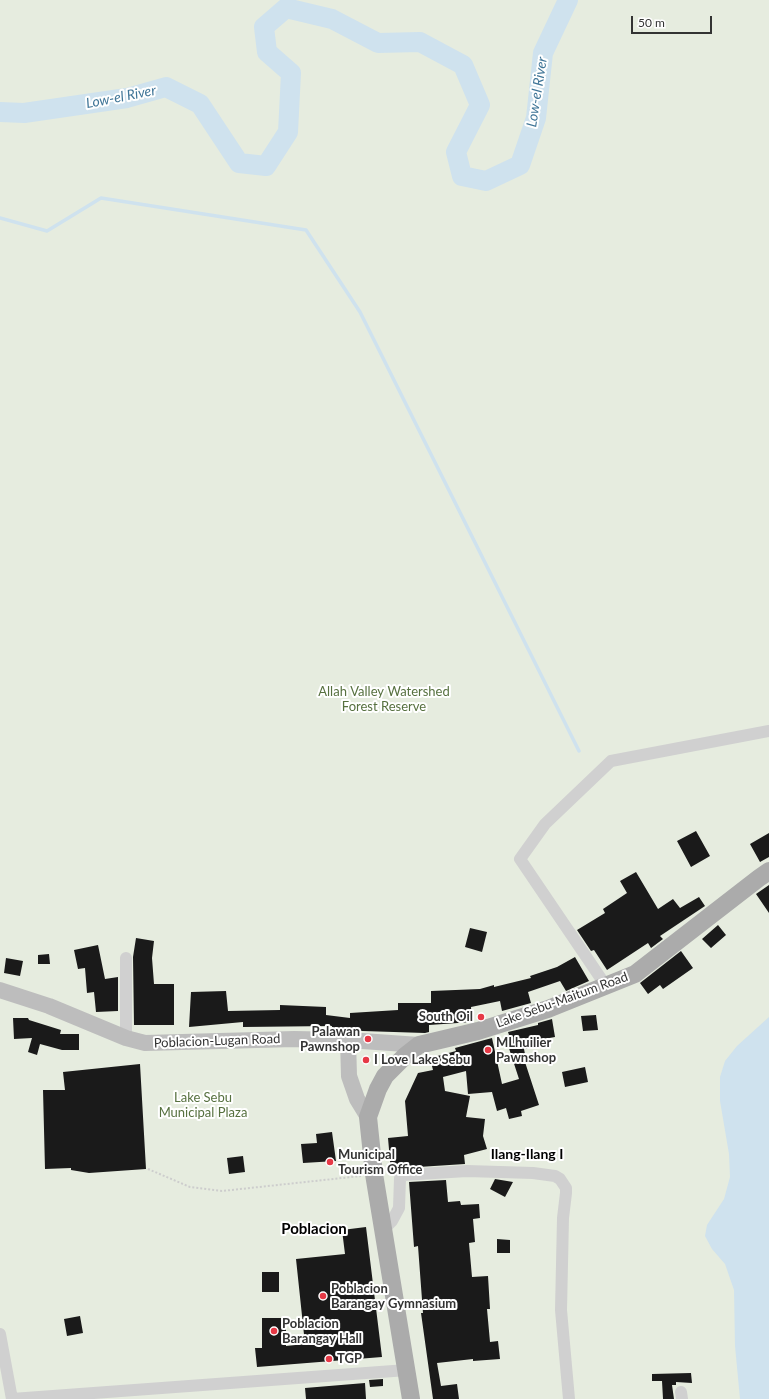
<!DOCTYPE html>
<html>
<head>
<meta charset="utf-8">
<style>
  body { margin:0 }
  #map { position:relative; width:769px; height:1399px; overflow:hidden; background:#fff; font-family:Lato,sans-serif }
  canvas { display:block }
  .scale { position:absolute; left:631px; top:16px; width:81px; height:18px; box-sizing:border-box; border:2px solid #333; border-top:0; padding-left:5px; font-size:12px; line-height:14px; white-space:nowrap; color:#333; -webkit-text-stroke:3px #fff; paint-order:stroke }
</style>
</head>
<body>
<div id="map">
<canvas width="769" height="1399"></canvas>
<div class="scale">50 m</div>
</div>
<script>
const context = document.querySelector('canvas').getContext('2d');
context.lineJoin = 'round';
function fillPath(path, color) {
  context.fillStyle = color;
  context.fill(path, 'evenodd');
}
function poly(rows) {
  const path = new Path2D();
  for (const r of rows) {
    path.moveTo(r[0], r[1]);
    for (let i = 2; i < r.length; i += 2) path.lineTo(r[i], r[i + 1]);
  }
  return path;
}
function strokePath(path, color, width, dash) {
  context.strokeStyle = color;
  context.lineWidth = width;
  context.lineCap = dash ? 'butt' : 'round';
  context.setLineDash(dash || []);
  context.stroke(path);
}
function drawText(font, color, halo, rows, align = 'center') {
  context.font = font + ' Lato,sans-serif';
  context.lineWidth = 4;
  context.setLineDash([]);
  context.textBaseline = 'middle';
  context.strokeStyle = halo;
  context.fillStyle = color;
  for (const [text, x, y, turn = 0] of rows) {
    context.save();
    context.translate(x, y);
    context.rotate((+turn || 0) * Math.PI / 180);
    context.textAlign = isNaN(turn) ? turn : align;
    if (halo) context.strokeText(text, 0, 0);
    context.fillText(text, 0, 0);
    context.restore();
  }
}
const green = poly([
  [0,0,769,0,769,1399,0,1399]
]);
const water = poly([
  [769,1017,769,1399,740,1399,735,1346,734,1290,725,1264,712,1249,705,1236,707,1225,724,1199,730,1177,729,1154,720,1101,720,1077,725,1061,737,1046]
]);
const stream = poly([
  [0,218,47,231,101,198,306,230,360,312,579,751]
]);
const river = poly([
  [0,112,24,113,127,98,166,87,200,104,239,163,266,166,288,132,291,73,267,52,264,27,286,8,332,19,378,43,420,42,463,65,480,105,456,152,462,176,486,181,520,165,536,118,543,53,568,0]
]);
const building = poly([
  [696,831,710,856,691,867,677,841],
  [769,833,769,857,760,862,750,844],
  [636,872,658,909,673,899,680,908,699,897,705,906,660,936,663,939,651,948,648,943,607,970,594,950,591,951,577,930,605,913,603,909,627,893,620,881],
  [769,885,769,913,756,894],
  [718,925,726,935,711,948,702,939],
  [470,928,487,932,482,952,465,947],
  [136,938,154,941,152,958,154,984,174,984,174,1025,134,1025,133,957],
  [98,945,105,979,118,977,118,1011,96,1012,94,992,87,993,85,968,78,969,74,950],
  [681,951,693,968,663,989,660,985,648,994,640,983],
  [49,954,50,964,38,964,38,955],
  [575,957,589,981,566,991,560,981,528,992,531,1003,502,1011,500,1001,471,1007,472,1022,429,1025,429,1032,425,1033,332,1030,332,1026,243,1027,243,1022,189,1027,191,992,226,991,228,1011,280,1010,280,1005,326,1007,326,1015,350,1018,350,1013,398,1010,398,1003,431,1003,431,991,480,989,494,985,494,987,531,978,530,976,557,967],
  [6,958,23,961,20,976,4,973],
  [596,1015,598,1030,583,1031,581,1016],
  [13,1018,28,1018,29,1020,61,1030,60,1034,79,1034,79,1050,62,1050,40,1044,37,1055,28,1052,32,1038,14,1039],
  [552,1019,555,1037,544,1039,545,1046,524,1049,526,1059,524,1059,539,1105,521,1111,522,1116,509,1119,506,1108,497,1111,492,1092,468,1094,466,1071,443,1077,445,1091,470,1096,466,1117,485,1119,483,1136,487,1149,464,1155,465,1164,403,1168,395,1172,391,1172,388,1138,408,1136,405,1101,418,1073,433,1070,430,1058,456,1051,455,1048,492,1038,502,1084,519,1079,505,1036,509,1035,508,1032,538,1025,538,1023],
  [140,1064,146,1169,89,1173,71,1170,71,1168,45,1169,43,1090,65,1090,63,1072],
  [585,1067,588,1082,565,1087,562,1072],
  [332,1132,336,1161,303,1163,301,1144,317,1143,316,1134],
  [243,1156,245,1172,229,1174,227,1158],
  [495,1179,513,1182,505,1197,490,1189],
  [446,1180,448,1202,460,1201,461,1205,479,1204,480,1218,473,1219,475,1242,469,1243,472,1277,488,1276,490,1309,487,1309,490,1342,498,1341,500,1359,473,1361,473,1359,437,1363,441,1386,457,1384,459,1399,433,1399,421,1313,423,1313,418,1246,414,1247,409,1182],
  [366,1227,382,1357,257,1367,255,1348,262,1348,262,1318,286,1318,286,1346,305,1344,296,1259,345,1254,342,1230],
  [497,1239,510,1240,510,1253,497,1253],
  [262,1272,279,1272,279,1292,262,1292],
  [80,1316,83,1333,67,1336,64,1319],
  [691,1373,692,1383,676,1382,676,1385,672,1385,674,1399,663,1399,662,1381,652,1381,652,1374],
  [383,1379,383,1386,370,1387,369,1380],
  [365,1383,366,1399,306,1399,305,1388]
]);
const path = poly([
  [148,1169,190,1187,222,1191,361,1176]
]);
const street = poly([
  [606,986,520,859,545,824,611,761,769,731],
  [126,1038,126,958],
  [384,1229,392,1221,399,1208,400,1178,403,1175,467,1171,533,1173,555,1176,560,1179,566,1188,566,1193,563,1218,561,1310,569,1399],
  [0,1334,12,1399],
  [681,1392,682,1399],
  [12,1399,407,1370]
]);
const secondary = poly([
  [0,990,49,1006,126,1038,145,1043,294,1039,348,1040,419,1045],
  [348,1040,349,1076,357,1099,368,1117]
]);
const primary = poly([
  [411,1399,374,1174,368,1117,378,1089,385,1076,405,1056,419,1045,478,1031,548,1009,635,974,759,878,769,871]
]);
const markers = [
  [481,1017,4,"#e63946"],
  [368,1039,4,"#e63946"],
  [488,1050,4,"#e63946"],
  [366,1060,4,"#e63946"],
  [330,1162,4,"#e63946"],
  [323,1296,4,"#e63946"],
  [274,1331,4,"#e63946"],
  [329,1359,4,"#e63946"]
];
const parkNames = [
  ["Allah Valley Watershed",384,692],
  ["Forest Reserve",384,707],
  ["Lake Sebu",203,1098],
  ["Municipal Plaza",203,1113]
];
const streetNames = [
  ["Lake Sebu-Maitum Road",562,1000,-20],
  ["Poblacion-Lugan Road",217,1041,-2]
];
const poiNames = [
  ["South Oil",473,1017,"right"],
  ["Palawan",360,1032,"right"],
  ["Pawnshop",360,1047,"right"],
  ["MLhuilier",496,1043],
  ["Pawnshop",496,1058],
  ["I Love Lake Sebu",374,1060],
  ["Municipal",338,1155],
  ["Tourism Office",338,1170],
  ["Poblacion",331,1289],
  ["Barangay Gymnasium",331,1304],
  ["Poblacion",282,1324],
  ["Barangay Hall",282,1339],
  ["TGP",337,1359]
];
const waterNames = [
  ["Low-el River",537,92,-81],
  ["Low-el River",121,97,-11]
];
const neighbourhoodNames = [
  ["Ilang-Ilang I",527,1154]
];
const quarterNames = [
  ["Poblacion",314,1229]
];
fillPath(green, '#e6ecdf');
fillPath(water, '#cfe2ee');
strokePath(stream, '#cfe2ee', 3.5);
strokePath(river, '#cfe2ee', 20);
fillPath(building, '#1a1a1a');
strokePath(path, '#cdcdcd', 2, [2, 2]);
strokePath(street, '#d0d0d0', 12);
strokePath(secondary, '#bdbdbd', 16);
strokePath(primary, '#ababab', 18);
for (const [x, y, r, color] of markers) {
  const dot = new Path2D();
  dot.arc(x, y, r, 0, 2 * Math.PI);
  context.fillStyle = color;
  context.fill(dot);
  strokePath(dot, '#fff', 1.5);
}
drawText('13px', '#56703f', '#fff', parkNames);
drawText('13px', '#333', '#fff', streetNames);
drawText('bold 13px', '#333', '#fff', poiNames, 'left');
drawText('italic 14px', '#3f7597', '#fff', waterNames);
drawText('bold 14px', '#000', '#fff', neighbourhoodNames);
drawText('bold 15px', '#000', '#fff', quarterNames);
</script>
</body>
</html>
